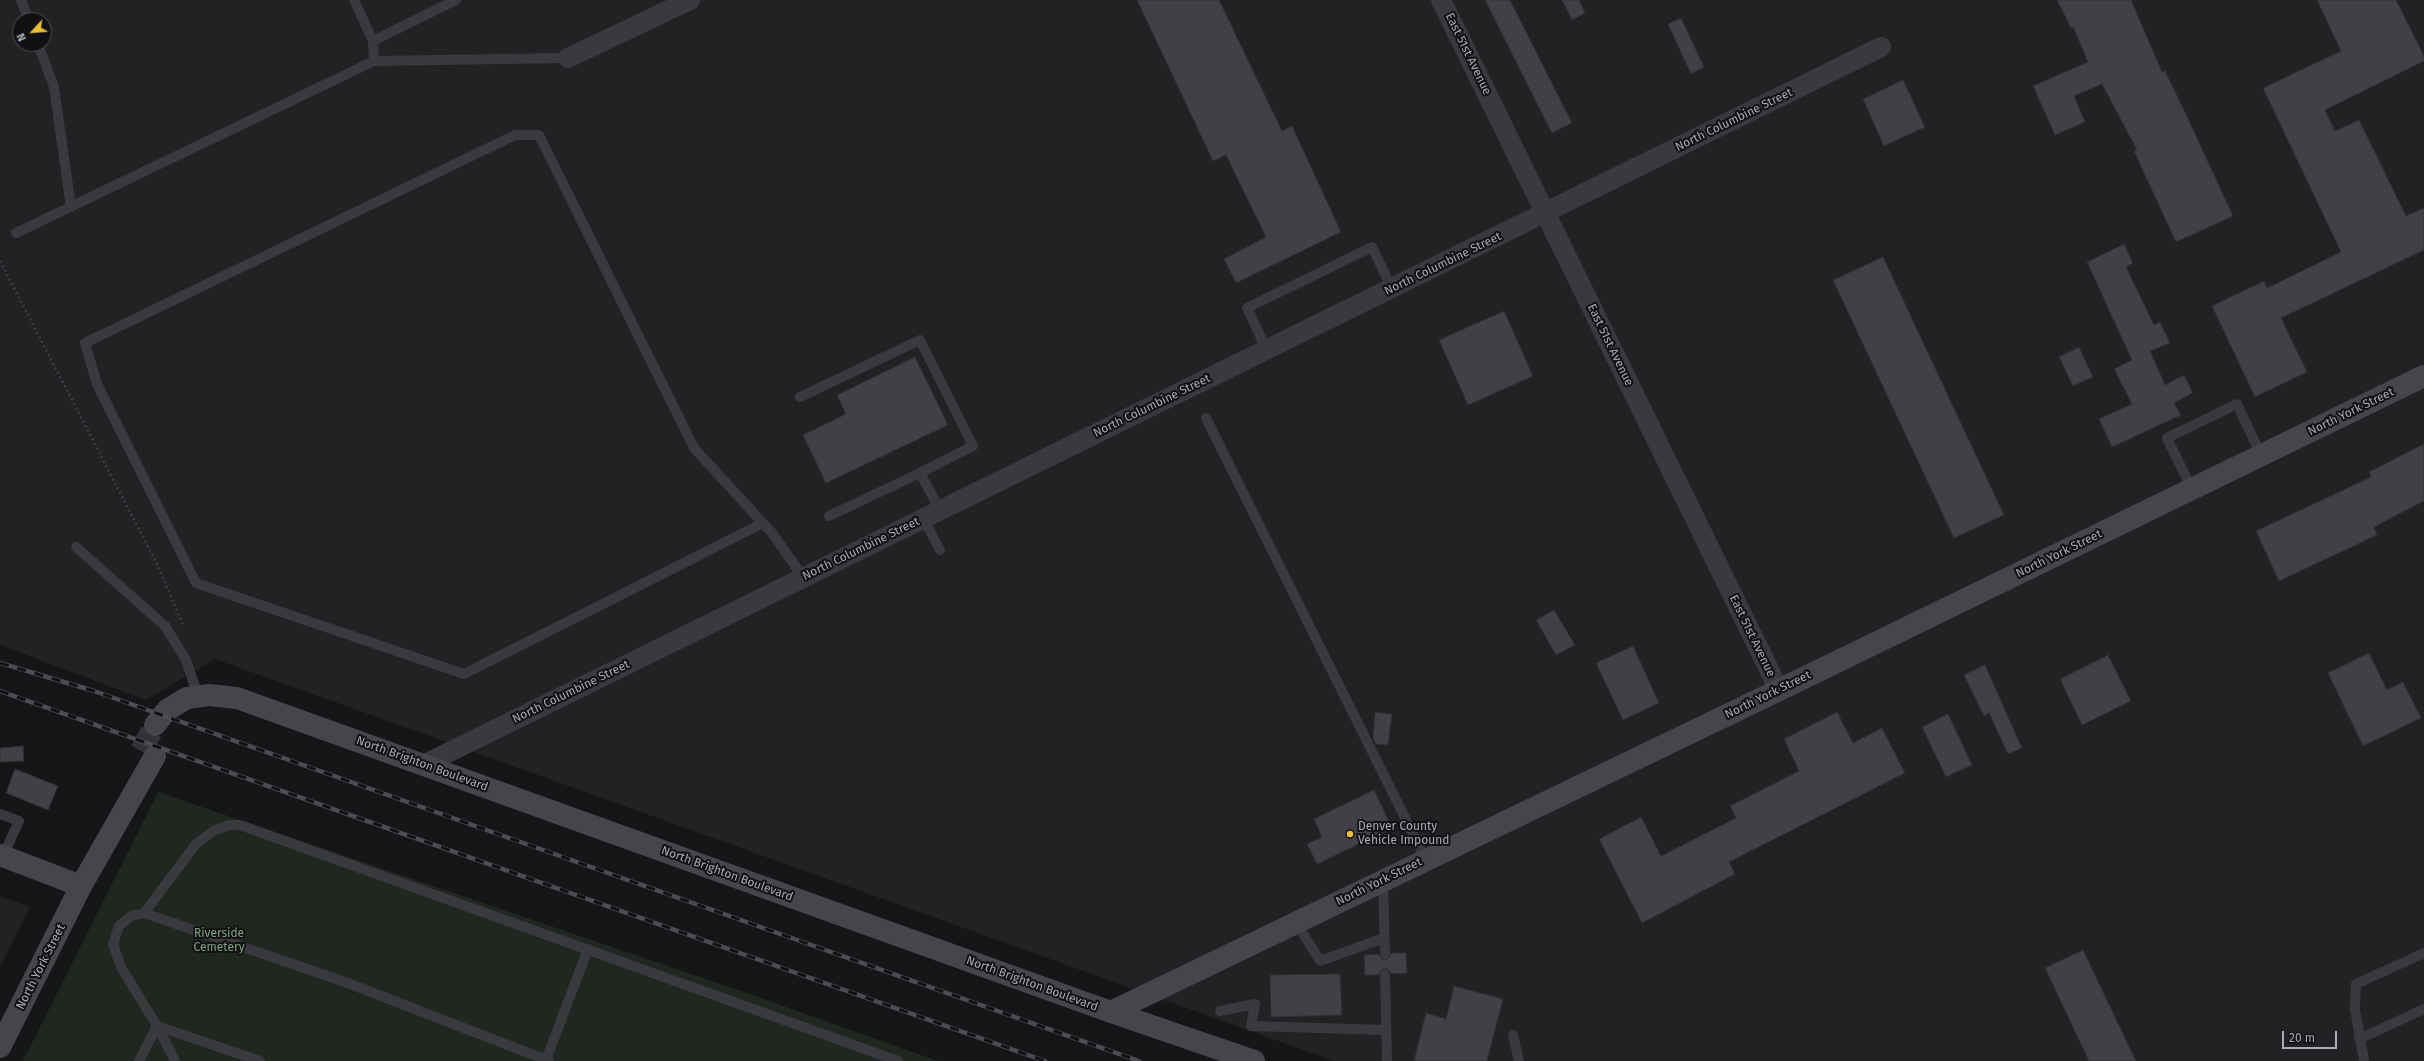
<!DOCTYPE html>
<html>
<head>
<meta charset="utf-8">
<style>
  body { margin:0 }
  #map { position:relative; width:2424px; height:1061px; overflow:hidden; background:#161618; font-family:"Fira Sans",sans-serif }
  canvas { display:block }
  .north { position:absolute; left:12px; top:12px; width:40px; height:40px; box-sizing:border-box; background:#111113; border:1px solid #4d4f55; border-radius:50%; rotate:244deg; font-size:11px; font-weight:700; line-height:16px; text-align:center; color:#a8acb7 }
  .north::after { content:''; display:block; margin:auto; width:14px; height:18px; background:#edbc39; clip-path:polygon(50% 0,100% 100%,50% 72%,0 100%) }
  .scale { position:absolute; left:2282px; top:1031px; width:55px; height:18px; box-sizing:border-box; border:2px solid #a8acb7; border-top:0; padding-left:5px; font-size:12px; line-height:14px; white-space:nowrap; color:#a8acb7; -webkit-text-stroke:3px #111113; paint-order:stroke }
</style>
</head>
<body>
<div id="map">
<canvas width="2424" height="1061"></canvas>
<div class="north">N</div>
<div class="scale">20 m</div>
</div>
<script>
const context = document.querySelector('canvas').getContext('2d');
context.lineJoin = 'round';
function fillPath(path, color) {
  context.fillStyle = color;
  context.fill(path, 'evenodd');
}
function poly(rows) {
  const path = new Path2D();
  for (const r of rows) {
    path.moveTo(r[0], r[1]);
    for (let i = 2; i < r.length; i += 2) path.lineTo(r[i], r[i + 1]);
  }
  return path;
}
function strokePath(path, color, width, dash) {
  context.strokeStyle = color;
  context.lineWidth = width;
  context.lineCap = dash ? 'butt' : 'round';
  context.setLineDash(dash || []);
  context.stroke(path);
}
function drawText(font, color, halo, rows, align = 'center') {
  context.font = font + ' "Fira Sans",sans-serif';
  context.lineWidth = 4;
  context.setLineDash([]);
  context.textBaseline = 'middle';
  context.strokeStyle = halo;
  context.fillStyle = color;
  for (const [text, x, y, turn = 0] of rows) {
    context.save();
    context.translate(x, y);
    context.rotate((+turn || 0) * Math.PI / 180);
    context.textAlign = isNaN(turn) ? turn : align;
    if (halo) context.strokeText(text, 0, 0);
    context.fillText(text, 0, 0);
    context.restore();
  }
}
const built = poly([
  [0,0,2424,0,2424,1061,1334,1061,215,659,146,700,0,645],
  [20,20,44,20,44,44,20,44],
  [0,896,30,907,0,967]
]);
const green = poly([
  [158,792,741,991,938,1061,23,1061]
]);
const building = poly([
  [1137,0,1219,0,1282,131,1292,126,1341,232,1236,283,1224,259,1266,237,1226,155,1213,161,1137,0],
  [1485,0,1510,0,1572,123,1552,133,1485,0],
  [1562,0,1579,0,1585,13,1572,20,1562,0],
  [2057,0,2131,0,2162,72,2165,71,2184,110,2233,216,2176,242,2134,151,2137,150,2102,84,2074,96,2085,122,2055,135,2033,86,2088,62,2073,27,2071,28,2057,0],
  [2317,0,2396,0,2424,56,2424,61,2325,110,2335,131,2359,120,2406,216,2424,208,2424,250,2281,318,2307,372,2255,397,2212,306,2264,281,2267,288,2341,252,2263,88,2341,51,2317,0],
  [1681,18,1704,67,1691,74,1668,24,1681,18],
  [1903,80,1925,127,1884,146,1863,99,1903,80],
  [2124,244,2133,263,2126,267,2154,325,2160,322,2170,343,2150,351,2165,385,2184,375,2193,393,2174,403,2181,415,2112,447,2099,419,2132,404,2114,369,2132,360,2087,262,2124,244],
  [1883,257,2004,515,1954,538,1833,280,1883,257],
  [1504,311,1533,376,1468,405,1439,340,1504,311],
  [2079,347,2093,377,2073,386,2059,357,2079,347],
  [915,357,948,425,826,483,803,435,846,414,837,395,915,357],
  [2424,444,2424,501,2374,527,2377,535,2279,581,2256,531,2371,477,2369,472,2424,444],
  [1554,610,1575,645,1556,655,1536,620,1554,610],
  [1633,646,1659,703,1623,720,1596,663,1633,646],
  [2369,653,2387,690,2403,682,2421,718,2363,746,2328,673,2369,653],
  [2108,655,2131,701,2082,725,2060,679,2108,655],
  [1985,665,2022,748,2008,754,1989,713,1984,716,1964,675,1985,665],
  [1375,712,1392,714,1388,745,1376,744,1373,739,1375,712],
  [1837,712,1853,743,1882,728,1905,773,1729,862,1735,874,1642,923,1599,839,1641,817,1661,856,1736,818,1730,806,1799,771,1784,739,1837,712],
  [1948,714,1972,765,1946,777,1922,727,1948,714],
  [23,746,24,761,0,762,0,748,23,746],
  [15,769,58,786,48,810,6,793,15,769],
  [1374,790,1392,828,1317,864,1307,844,1322,837,1314,819,1374,790],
  [2083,950,2136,1061,2089,1061,2045,968,2083,950],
  [1391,953,1406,953,1407,973,1392,974,1388,969,1384,968,1380,971,1379,975,1365,975,1364,955,1378,954,1382,959,1386,960,1390,957,1391,953],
  [1340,974,1342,1015,1271,1017,1270,975,1340,974],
  [1454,986,1503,999,1487,1061,1414,1061,1426,1013,1446,1019,1454,986]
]);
const secondaryTunnel = poly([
  [141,751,155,725]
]);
const path = poly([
  [0,261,157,564,183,625]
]);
const lane = poly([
  [21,0,29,20],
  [354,0,373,41],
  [38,44,54,87,71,207],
  [374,61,373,41,456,0],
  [16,233,374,61,568,58],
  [1266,348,1247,308,1372,247,1392,289],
  [800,397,920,340,973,446,920,473],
  [1206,418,1426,860],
  [2192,489,2167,438,2237,404,2261,455],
  [829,516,920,473,940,510],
  [923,518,940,550],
  [763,523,464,674,196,583,97,384,85,343,515,135,539,135,694,448,772,533,803,577],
  [76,547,165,626,185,658,198,695],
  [0,814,19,821,3,856],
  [1383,880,1385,954],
  [144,913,345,982,549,1061],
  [1296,922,1320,961,1384,938],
  [1385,974,1387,1061],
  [1220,1011,1255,1004,1251,1026,1386,1030],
  [1513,1035,1519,1061],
  [2359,1039,2424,1009],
  [546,1060,588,949],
  [139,1061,157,1026,260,1061],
  [175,1061,157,1026,121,967,113,944,119,926,131,916,144,913,196,844,215,830,229,825,240,825,898,1061],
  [2364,1061,2355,1009,2356,984,2424,953]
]);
const street = poly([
  [1441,0,1779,690],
  [568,58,690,0],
  [423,765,1881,47]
]);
const secondary = poly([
  [155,725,167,710,187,698,209,695,237,698,1111,1012,1254,1061],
  [0,855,81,886],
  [1111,1012,1779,690,2424,376],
  [0,1047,81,886,155,756]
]);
const rail = poly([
  [0,663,94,691,1139,1061],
  [0,691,1045,1061]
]);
const markers = [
  [1350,834,4,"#edbc39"]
];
const streetNames = [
  ["East 51st Avenue",1468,54,64],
  ["North Columbine Street",1734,120,-26],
  ["North Columbine Street",1443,264,-26],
  ["East 51st Avenue",1610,345,64],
  ["North Columbine Street",1152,406,-26],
  ["North York Street",2351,412,-26],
  ["North Columbine Street",861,549,-26],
  ["North York Street",2059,554,-26],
  ["East 51st Avenue",1752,636,64],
  ["North Columbine Street",571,692,-26],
  ["North York Street",1768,695,-26],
  ["North Brighton Boulevard",422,764,20],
  ["North Brighton Boulevard",727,874,20],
  ["North York Street",1379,882,-26],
  ["North York Street",41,967,-63],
  ["North Brighton Boulevard",1032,984,20]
];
const poiNames = [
  ["Denver County",1358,827],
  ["Vehicle Impound",1358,841]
];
const parkNames = [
  ["Riverside",219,934],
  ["Cemetery",219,948]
];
fillPath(built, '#222225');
fillPath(green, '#202721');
fillPath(building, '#404145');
strokePath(building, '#303034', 1);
strokePath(secondaryTunnel, '#333438', 22, [22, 11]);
strokePath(path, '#3d3e43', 2.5, [2, 3]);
strokePath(lane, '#39393e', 10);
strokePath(street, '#39393e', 20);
strokePath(secondary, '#45464c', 22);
strokePath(rail, '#4c4d53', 4.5);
strokePath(rail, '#111113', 3, [9]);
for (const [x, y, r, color] of markers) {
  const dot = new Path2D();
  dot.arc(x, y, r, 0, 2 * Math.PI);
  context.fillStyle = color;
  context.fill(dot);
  strokePath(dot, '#111113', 1.5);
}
drawText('12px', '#a8acb7', '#111113', streetNames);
drawText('12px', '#a8acb7', '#111113', poiNames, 'left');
drawText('12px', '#80a284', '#111113', parkNames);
</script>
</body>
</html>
